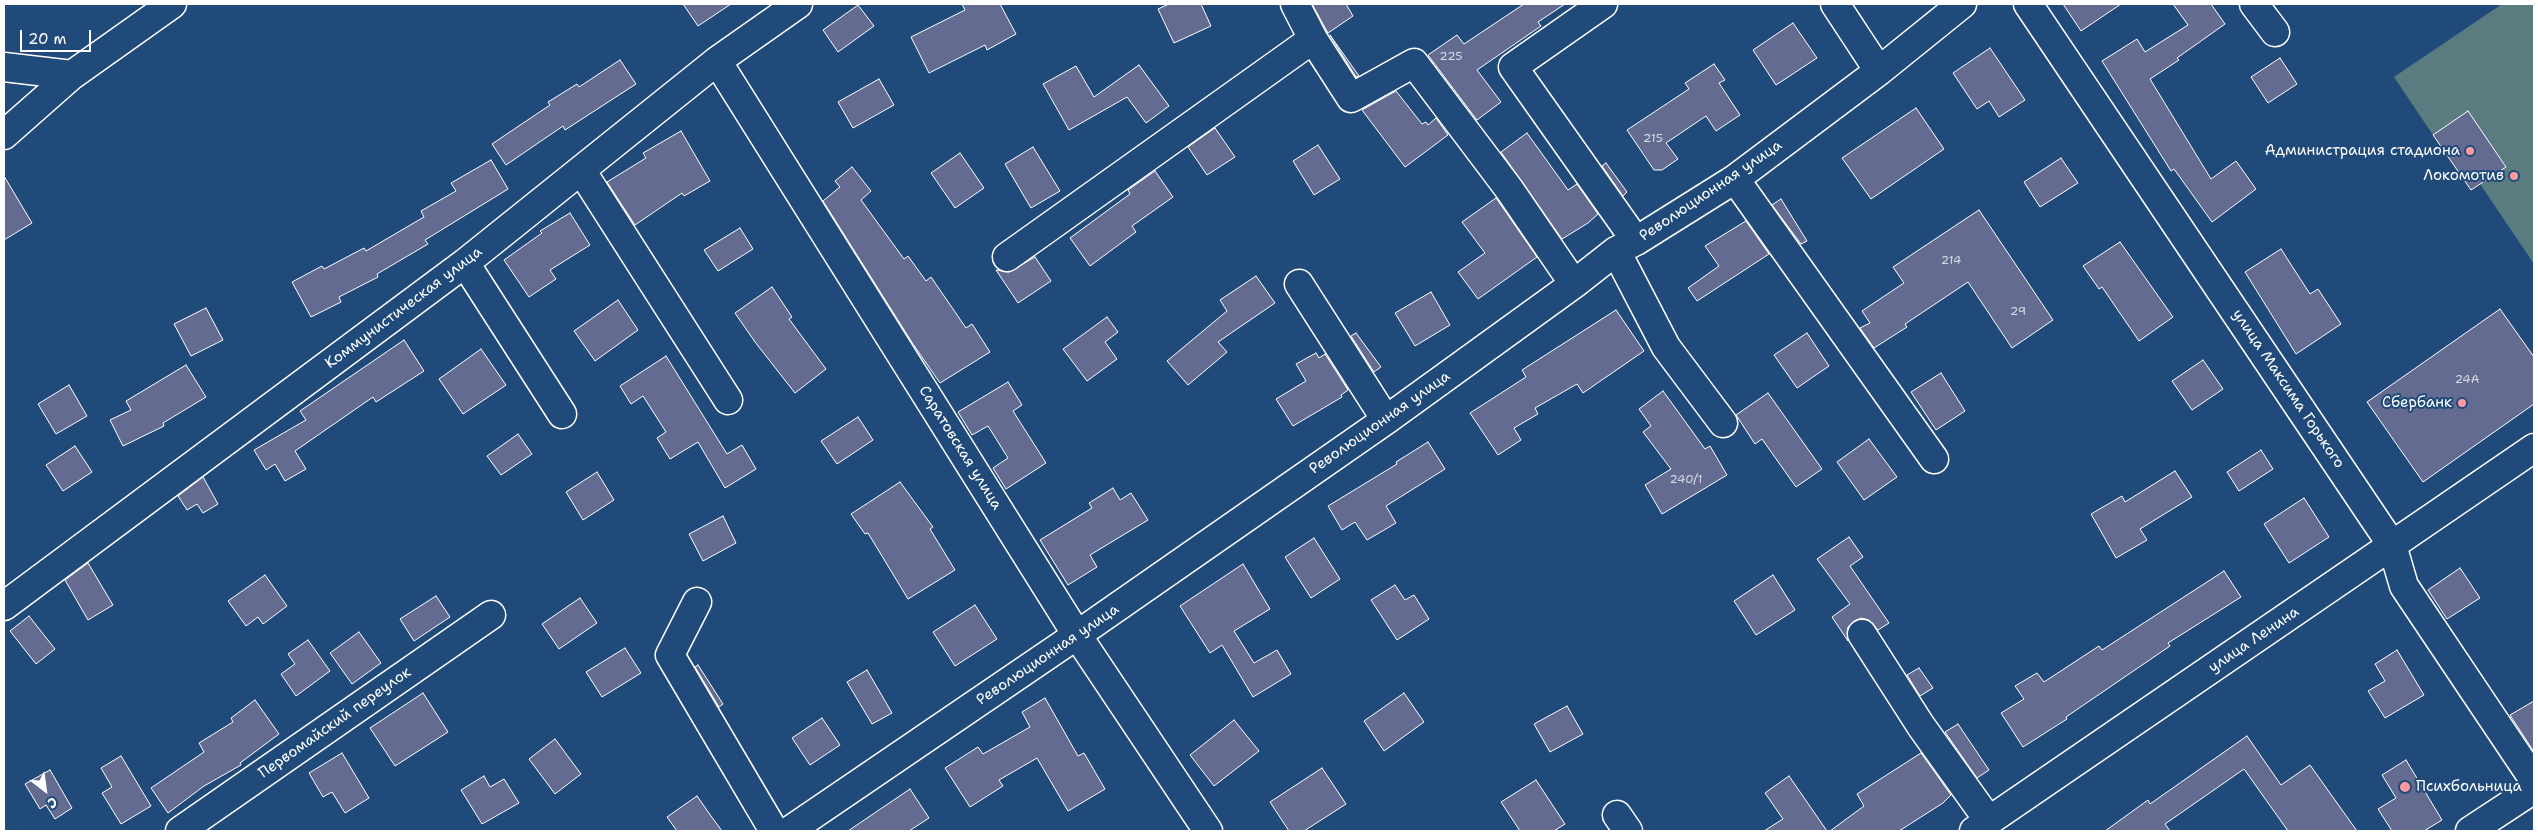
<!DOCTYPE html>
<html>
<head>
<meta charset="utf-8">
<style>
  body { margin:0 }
  #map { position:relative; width:2538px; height:835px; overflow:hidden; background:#1f4a7a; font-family:"Shantell Sans",sans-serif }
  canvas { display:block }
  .frame { position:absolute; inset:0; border:5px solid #fff; pointer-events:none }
  .north { position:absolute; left:20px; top:765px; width:50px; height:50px; -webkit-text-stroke:4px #1f4a7a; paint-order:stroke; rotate:150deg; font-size:14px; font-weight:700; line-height:20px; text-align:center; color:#fff }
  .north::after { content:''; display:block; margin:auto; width:18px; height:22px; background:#fff; clip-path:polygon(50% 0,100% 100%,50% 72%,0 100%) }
  .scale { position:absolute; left:20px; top:30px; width:71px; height:22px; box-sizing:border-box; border:2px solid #fff; border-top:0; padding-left:6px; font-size:15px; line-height:18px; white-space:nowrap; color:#fff; -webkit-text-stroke:4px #1f4a7a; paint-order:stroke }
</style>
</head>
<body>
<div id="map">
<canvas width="2538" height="835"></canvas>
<div class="frame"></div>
<div class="north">С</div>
<div class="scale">20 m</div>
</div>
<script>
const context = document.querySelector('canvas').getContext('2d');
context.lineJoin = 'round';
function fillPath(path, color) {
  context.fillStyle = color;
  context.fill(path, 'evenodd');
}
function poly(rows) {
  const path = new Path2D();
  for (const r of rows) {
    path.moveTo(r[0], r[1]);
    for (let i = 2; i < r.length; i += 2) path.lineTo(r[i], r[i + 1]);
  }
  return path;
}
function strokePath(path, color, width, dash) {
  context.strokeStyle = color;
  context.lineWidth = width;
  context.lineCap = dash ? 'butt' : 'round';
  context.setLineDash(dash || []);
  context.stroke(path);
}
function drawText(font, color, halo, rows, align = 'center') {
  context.font = font + ' "Shantell Sans",sans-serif';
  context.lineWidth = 4;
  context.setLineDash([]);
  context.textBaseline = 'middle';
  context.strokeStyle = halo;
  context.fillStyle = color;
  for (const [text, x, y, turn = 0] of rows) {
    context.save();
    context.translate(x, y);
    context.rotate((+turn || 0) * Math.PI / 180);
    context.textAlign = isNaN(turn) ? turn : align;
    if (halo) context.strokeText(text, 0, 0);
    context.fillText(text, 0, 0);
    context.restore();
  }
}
const green = poly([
  [2502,4,2534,4,2534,264,2480,184,2506,166,2483,134,2433,135,2394,77]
]);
const building = poly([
  [683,4,731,4,698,26,683,4],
  [962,4,1000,4,1016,34,987,50,985,45,929,73,911,37,965,10,962,4],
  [1169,4,1201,4,1211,26,1174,43,1158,9,1169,4],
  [1312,4,1346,4,1353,16,1328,33,1312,4],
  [1524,4,1565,4,1538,22,1541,26,1477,70,1501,102,1477,120,1428,55,1457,35,1464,44,1524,4],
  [2063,4,2121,4,2081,31,2063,4],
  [2173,4,2211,4,2225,24,2177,58,2179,60,2150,79,2211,179,2236,161,2256,189,2212,222,2174,169,2171,171,2102,61,2137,39,2145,52,2188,25,2173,4],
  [858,5,874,26,838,52,823,30,858,5],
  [1793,23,1817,58,1776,85,1753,50,1793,23],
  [1330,35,1359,76,1356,77,1330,35],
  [1990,48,2025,100,1999,117,1989,101,1977,109,1953,73,1990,48],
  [2280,58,2297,84,2268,103,2251,77,2280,58],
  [620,60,636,84,565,130,563,126,506,165,492,144,550,105,548,102,577,84,579,87,620,60],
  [1714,64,1725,80,1719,83,1740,115,1716,131,1706,116,1666,143,1678,159,1662,170,1654,170,1627,130,1689,89,1685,83,1714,64],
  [1139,65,1169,106,1146,123,1127,97,1069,130,1043,84,1076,66,1094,97,1139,65],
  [879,79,894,105,853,128,838,102,879,79],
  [1396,91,1422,124,1426,122,1428,125,1436,118,1448,135,1405,167,1362,110,1396,91],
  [1916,108,1944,149,1871,199,1842,158,1916,108],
  [2468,111,2506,167,2471,190,2433,135,2468,111],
  [1215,128,1235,157,1207,175,1188,147,1215,128],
  [681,131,710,181,684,196,682,193,635,225,607,182,646,158,643,153,681,131],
  [1527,133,1568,190,1577,184,1598,214,1588,223,1562,239,1501,152,1527,133],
  [1318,145,1340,179,1314,195,1293,161,1318,145],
  [1033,147,1060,191,1031,208,1005,164,1033,147],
  [960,153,984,188,955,208,931,173,960,153],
  [2061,158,2078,183,2040,207,2024,182,2061,158],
  [491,160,508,189,425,240,428,244,377,274,378,277,339,297,341,302,311,317,292,282,322,266,324,269,364,248,366,251,424,217,421,211,456,191,451,183,491,160],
  [1606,163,1627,192,1623,196,1602,166,1606,163],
  [852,167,871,191,861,200,904,259,908,256,926,281,931,277,966,328,972,324,990,352,940,383,913,344,823,201,840,187,835,181,852,167],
  [1155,171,1173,197,1132,226,1136,232,1090,266,1070,238,1130,194,1128,190,1155,171],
  [4,176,32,223,4,240,4,176],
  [1496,198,1537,257,1478,299,1458,272,1485,253,1462,222,1496,198],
  [1781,199,1807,241,1801,244,1772,205,1781,199],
  [1979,210,2053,320,2012,348,1968,282,1905,324,1907,327,1874,348,1860,328,1870,323,1862,311,1904,283,1893,267,1979,210],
  [570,213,590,245,550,270,556,279,529,297,504,260,542,233,540,231,570,213],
  [1746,221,1769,254,1697,301,1688,288,1719,266,1705,246,1746,221],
  [740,228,753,249,718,271,704,250,740,228],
  [2120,242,2173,317,2139,341,2102,287,2099,289,2083,266,2120,242],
  [2281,249,2310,294,2318,289,2341,324,2296,354,2245,272,2281,249],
  [1035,257,1051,281,1018,303,996,270,1009,272,1035,257],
  [1256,276,1275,303,1218,342,1227,352,1188,385,1167,361,1227,311,1220,300,1256,276],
  [772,287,792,317,789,319,826,369,795,393,755,342,735,313,772,287],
  [1431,292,1450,325,1415,346,1395,313,1431,292],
  [618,300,638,330,595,361,574,331,618,300],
  [206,308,223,340,191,356,174,324,206,308],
  [2500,309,2534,357,2534,404,2423,482,2367,402,2500,309],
  [1616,310,1644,351,1583,393,1577,384,1535,408,1538,414,1514,428,1521,440,1498,455,1470,413,1526,377,1522,370,1616,310],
  [1107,317,1118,332,1105,342,1117,359,1087,381,1063,349,1107,317],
  [1356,333,1381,367,1374,372,1351,336,1356,333],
  [1807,333,1829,366,1797,388,1774,355,1807,333],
  [404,340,424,371,376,402,373,397,295,451,306,469,285,481,275,464,266,470,254,450,306,420,300,411,404,340],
  [481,349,506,385,463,414,439,379,481,349],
  [1316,353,1319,358,1325,354,1348,390,1341,395,1342,397,1293,426,1276,399,1306,381,1296,364,1316,353],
  [666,356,727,454,742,445,756,469,725,488,698,442,670,459,657,438,666,432,643,396,631,404,620,386,666,356],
  [2203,360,2223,389,2192,410,2172,381,2203,360],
  [186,365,206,397,163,423,164,426,123,446,110,420,131,410,126,401,186,365],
  [1941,373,1965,411,1936,430,1911,392,1941,373],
  [1008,382,1022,405,1013,411,1046,463,1006,489,993,468,1008,458,988,426,972,435,958,412,1008,382],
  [69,385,87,416,56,434,38,404,69,385],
  [1663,391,1705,449,1710,446,1727,475,1662,514,1645,485,1671,469,1643,432,1651,426,1639,409,1663,391],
  [1768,393,1822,469,1796,487,1762,439,1755,444,1736,415,1768,393],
  [858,417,873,440,837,464,821,441,858,417],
  [518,434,532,454,501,475,487,456,518,434],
  [1869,439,1897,477,1864,500,1837,462,1869,439],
  [1428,442,1445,469,1386,506,1396,523,1367,540,1355,522,1342,530,1328,506,1397,464,1396,462,1428,442],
  [75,446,92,472,63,491,46,465,75,446],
  [2261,450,2273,469,2239,491,2227,472,2261,450],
  [2175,471,2192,497,2140,529,2147,540,2116,558,2091,514,2122,496,2125,502,2175,471],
  [597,472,614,500,583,520,566,492,597,472],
  [203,477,218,504,203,513,197,504,187,510,178,496,203,477],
  [900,482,933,527,930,529,955,570,908,599,868,533,865,534,851,514,900,482],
  [1113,488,1120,500,1131,493,1148,520,1090,555,1097,567,1068,585,1040,540,1092,508,1089,503,1113,488],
  [2304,498,2329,537,2289,563,2264,524,2304,498],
  [723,516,736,543,703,561,689,534,723,516],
  [1849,537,1863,557,1850,566,1889,623,1878,630,1869,620,1861,618,1854,621,1848,627,1848,641,1832,617,1850,604,1817,559,1849,537],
  [1314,538,1340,579,1311,598,1285,557,1314,538],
  [88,563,113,605,88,620,65,580,88,563],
  [1243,564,1270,609,1234,631,1254,663,1277,650,1291,674,1253,697,1222,645,1210,653,1180,606,1243,564],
  [2460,568,2480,598,2447,619,2428,590,2460,568],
  [2224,571,2241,597,2168,643,2170,646,2066,717,2067,719,2023,747,2001,713,2024,699,2015,686,2037,673,2044,682,2099,646,2102,650,2224,571],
  [265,575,287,606,263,624,258,617,246,626,228,601,265,575],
  [1773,575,1795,610,1756,635,1734,601,1773,575],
  [1395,585,1405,600,1414,595,1429,619,1397,640,1371,600,1395,585],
  [436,596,450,617,414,641,400,619,436,596],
  [580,598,597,623,559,649,542,624,580,598],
  [975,605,997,639,955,666,933,632,975,605],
  [29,616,55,649,36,664,10,631,29,616],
  [359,632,381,663,352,684,330,653,359,632],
  [308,640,330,671,296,696,281,674,295,664,288,654,308,640],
  [625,648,641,673,602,697,586,672,625,648],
  [2397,650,2424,695,2385,718,2368,691,2385,681,2375,664,2397,650],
  [698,665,723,704,719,707,695,667,698,665],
  [1919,668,1933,688,1920,696,1907,675,1919,668],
  [867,670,892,713,872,724,847,682,867,670],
  [423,693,448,732,395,766,370,728,423,693],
  [1404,693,1424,722,1384,751,1364,721,1404,693],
  [1045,698,1078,756,1084,753,1105,789,1068,811,1037,758,999,780,1003,786,970,807,945,768,978,747,983,754,1030,727,1022,712,1045,698],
  [255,700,279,734,240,763,241,765,204,786,168,813,151,788,204,752,199,743,233,722,231,718,255,700],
  [2534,701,2534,752,2510,715,2534,701],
  [1567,706,1583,734,1550,752,1534,724,1567,706],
  [822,718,840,745,810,765,792,738,822,718],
  [1234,720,1259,751,1214,786,1190,755,1234,720],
  [1958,724,1989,770,1977,778,1945,732,1958,724],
  [2247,736,2281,785,2310,765,2357,831,2288,831,2244,769,2165,824,2170,831,2105,831,2148,800,2150,804,2247,736],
  [555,739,581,774,555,794,529,759,555,739],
  [342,753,369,798,345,813,332,792,323,797,309,773,342,753],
  [1921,753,1951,795,1943,803,1899,831,1830,831,1864,806,1857,794,1921,753],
  [121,756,151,806,121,824,102,793,112,787,101,768,121,756],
  [2406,760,2442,820,2424,831,2392,831,2378,809,2396,798,2382,775,2406,760],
  [1322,768,1346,804,1304,831,1289,831,1270,802,1322,768],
  [50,770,72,808,55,819,46,805,40,809,25,784,50,770],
  [484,776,490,787,504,779,519,803,482,824,461,790,484,776],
  [1789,776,1827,831,1764,831,1783,819,1765,793,1789,776],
  [1536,780,1565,824,1554,831,1520,831,1501,802,1536,780],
  [910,789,929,818,909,831,848,831,910,789],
  [697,796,711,816,722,831,677,831,667,817,697,796]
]);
const minor = poly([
  [1295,4,1313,39],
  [1603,4,1513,67,1636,241],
  [1835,4,1879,71],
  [2028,4,2392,545,2404,586,2534,780],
  [2254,4,2275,32],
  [717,61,1077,635,1208,831],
  [4,67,72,75],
  [4,135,72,75,172,4],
  [581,170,728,400],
  [1735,179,1934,459],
  [1616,251,1666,347,1723,423],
  [1007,257,1313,39,1351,98,1414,63,1509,189,1574,284],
  [465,263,562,414],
  [1299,284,1386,420],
  [697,602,670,655,774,831],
  [4,606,465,263,717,61,798,4],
  [1862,634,1921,726,1989,821],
  [1617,815,1628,831],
  [180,831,491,615],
  [789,831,1077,635,1386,420,1574,284,1616,251,1636,241,1735,179,1879,71,1962,4],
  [1974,831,2534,448],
  [2470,831,2534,789]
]);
const markers = [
  [2470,151,5,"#ff9aa2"],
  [2514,176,5,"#ff9aa2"],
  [2462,403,5,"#ff9aa2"],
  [2405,787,6,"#ff9aa2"]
];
const numberNames = [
  ["225",1451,57],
  ["215",1653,139],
  ["214",1951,261],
  ["29",2018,312],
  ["24А",2467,380],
  ["240/1",1686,480]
];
const poiNames = [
  ["Администрация стадиона",2460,151],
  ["Локомотив",2504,176],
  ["Сбербанк",2452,403],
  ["Психбольница",2416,787,"left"]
];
const streetNames = [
  ["Революционная улица",1711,191,-34],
  ["Коммунистическая улица",404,308,-37],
  ["улица Максима Горького",2288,389,56],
  ["Революционная улица",1380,423,-35],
  ["Саратовская улица",960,448,58],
  ["улица Ленина",2254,640,-34],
  ["Революционная улица",1048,655,-34],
  ["Первомайский переулок",335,723,-35]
];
fillPath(green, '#5a7b80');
fillPath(building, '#636b91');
strokePath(building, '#fff', 1);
strokePath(minor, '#fff', 31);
strokePath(minor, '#1f4a7a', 28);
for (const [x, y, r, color] of markers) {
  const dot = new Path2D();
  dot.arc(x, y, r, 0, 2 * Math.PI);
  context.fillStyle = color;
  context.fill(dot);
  strokePath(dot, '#1f4a7a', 2);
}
drawText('12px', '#d8dae4', null, numberNames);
drawText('15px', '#fff', '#1f4a7a', poiNames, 'right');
drawText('15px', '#fff', '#1f4a7a', streetNames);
</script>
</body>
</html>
